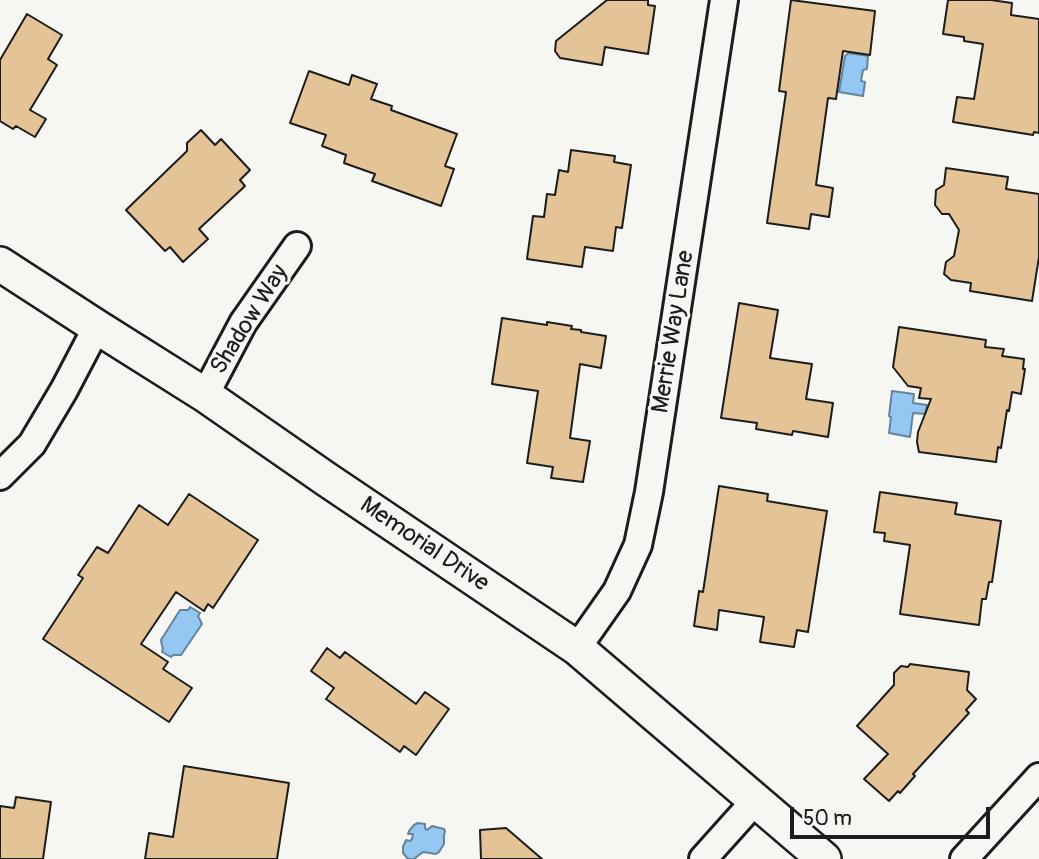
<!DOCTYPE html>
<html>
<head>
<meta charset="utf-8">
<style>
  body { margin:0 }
  #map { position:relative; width:1039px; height:859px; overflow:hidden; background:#f6f6f2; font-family:Pangolin,sans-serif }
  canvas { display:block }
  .scale { position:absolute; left:790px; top:807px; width:200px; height:32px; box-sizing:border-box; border:4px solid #1c1c1c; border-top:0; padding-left:9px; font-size:21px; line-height:24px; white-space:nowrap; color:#1c1c1c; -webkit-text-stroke:5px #f6f6f2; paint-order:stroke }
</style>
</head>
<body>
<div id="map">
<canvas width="1039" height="859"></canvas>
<div class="scale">50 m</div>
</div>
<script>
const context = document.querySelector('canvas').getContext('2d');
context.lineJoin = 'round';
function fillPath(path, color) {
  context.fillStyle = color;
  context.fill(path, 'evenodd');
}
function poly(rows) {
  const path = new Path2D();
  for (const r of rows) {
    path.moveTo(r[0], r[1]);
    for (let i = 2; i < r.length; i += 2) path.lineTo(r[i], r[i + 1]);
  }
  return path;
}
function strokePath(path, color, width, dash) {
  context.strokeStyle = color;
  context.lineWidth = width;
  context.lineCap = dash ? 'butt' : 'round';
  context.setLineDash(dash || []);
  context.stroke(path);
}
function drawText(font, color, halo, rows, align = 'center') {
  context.font = font + ' Pangolin,sans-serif';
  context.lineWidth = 6;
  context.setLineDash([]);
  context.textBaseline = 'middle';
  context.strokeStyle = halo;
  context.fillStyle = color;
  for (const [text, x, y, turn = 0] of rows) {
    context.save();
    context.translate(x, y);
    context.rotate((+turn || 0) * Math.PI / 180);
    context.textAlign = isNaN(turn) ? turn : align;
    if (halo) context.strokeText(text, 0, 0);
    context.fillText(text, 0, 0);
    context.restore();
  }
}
const water = poly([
  [849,53,868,56,867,69,863,70,861,81,865,82,863,96,839,92,845,56,849,53],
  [892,391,914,394,913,403,927,405,925,414,913,413,910,437,889,433,891,417,889,416,892,391],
  [190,607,200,613,198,616,202,624,181,655,173,655,171,657,162,652,163,648,162,646,161,640,180,610,188,610,190,607],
  [418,823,425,824,425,828,427,830,432,826,444,829,445,831,444,835,444,844,439,852,436,854,423,852,414,859,408,859,403,853,403,847,406,840,410,841,412,839,413,834,408,834,409,831,414,825,418,823]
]);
const building = poly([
  [607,0,648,0,648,5,655,6,648,54,605,47,602,65,560,58,555,51,556,41,607,0],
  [791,0,875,11,870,55,843,51,836,99,828,98,816,185,833,188,829,217,811,214,809,229,767,223,786,92,779,91,791,0],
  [948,0,991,0,1012,3,1011,15,1039,19,1039,133,1034,132,1033,135,953,122,957,97,974,99,983,44,964,41,964,37,943,34,948,0],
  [27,14,62,35,48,59,57,65,30,110,46,119,35,137,16,126,13,129,0,121,0,60,27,14],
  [309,71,349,85,352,75,377,84,371,99,392,106,391,110,457,134,445,166,454,169,441,206,372,181,375,174,344,163,346,155,322,146,326,135,290,123,309,71],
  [201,130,215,145,221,139,250,170,240,180,245,186,199,229,208,239,183,262,170,247,165,251,126,210,187,151,187,143,201,130],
  [571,150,615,156,614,162,631,165,622,228,616,227,613,251,585,247,582,267,527,259,533,216,544,217,547,194,555,195,559,170,568,172,571,150],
  [946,168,1008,177,1006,189,1039,194,1039,257,1032,301,970,291,971,283,951,280,944,274,946,262,954,256,959,230,949,214,942,214,935,205,936,190,944,185,946,168],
  [739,303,778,310,770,358,812,364,806,399,833,403,828,437,793,431,792,435,756,429,757,423,721,418,739,303],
  [502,318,547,325,547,322,572,326,571,329,581,330,581,332,606,336,601,368,580,364,570,438,590,441,583,482,551,478,553,467,527,463,538,391,492,384,502,318],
  [899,327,986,340,985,347,1004,349,1002,356,1024,359,1023,369,1025,369,1021,394,1012,392,1009,411,1007,410,1001,448,998,447,996,462,919,452,917,442,918,432,931,399,919,398,921,388,908,386,893,367,899,327],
  [719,486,768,494,767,501,827,511,808,632,797,630,794,647,760,642,764,617,719,610,717,630,694,626,699,591,703,592,719,486],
  [880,492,957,503,955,514,1001,521,992,582,989,582,986,599,982,599,979,625,900,614,910,545,884,541,885,533,874,532,880,492],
  [189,494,258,540,213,608,208,604,204,611,176,592,141,644,168,662,163,669,192,688,169,722,43,639,83,578,78,575,97,547,108,553,139,505,168,525,189,494],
  [327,648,340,658,345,652,416,704,425,692,449,709,416,755,404,746,400,752,326,699,334,688,311,671,327,648],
  [910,664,969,672,967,690,976,699,966,710,969,713,913,774,915,776,900,793,898,791,889,801,864,779,888,754,857,726,894,685,894,673,901,666,908,667,910,664],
  [184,766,289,783,277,859,145,859,149,833,173,837,184,766],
  [16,797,51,802,43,859,0,859,0,806,14,808,16,797],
  [506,828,542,859,481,859,480,830,506,828]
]);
const minor = poly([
  [205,395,243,323,297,246],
  [0,476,32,444,64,390,97,327],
  [577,648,617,591,638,545,649,492,724,0],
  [703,859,755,801],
  [964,859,1039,777]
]);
const tertiary = poly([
  [0,264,97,327,205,395,326,479,577,648,824,859]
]);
const streetNames = [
  ["Shadow Way",250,320,-58],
  ["Merrie Way Lane",674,332,-81],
  ["Memorial Drive",424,545,34]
];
fillPath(water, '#94c7f1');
strokePath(water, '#64839c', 2);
fillPath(building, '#e4c496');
strokePath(building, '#1c1c1c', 2);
strokePath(minor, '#1c1c1c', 32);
strokePath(tertiary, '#1c1c1c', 38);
strokePath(minor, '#f6f6f2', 26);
strokePath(tertiary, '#f6f6f2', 33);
drawText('24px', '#1c1c1c', '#f6f6f2', streetNames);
</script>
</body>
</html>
